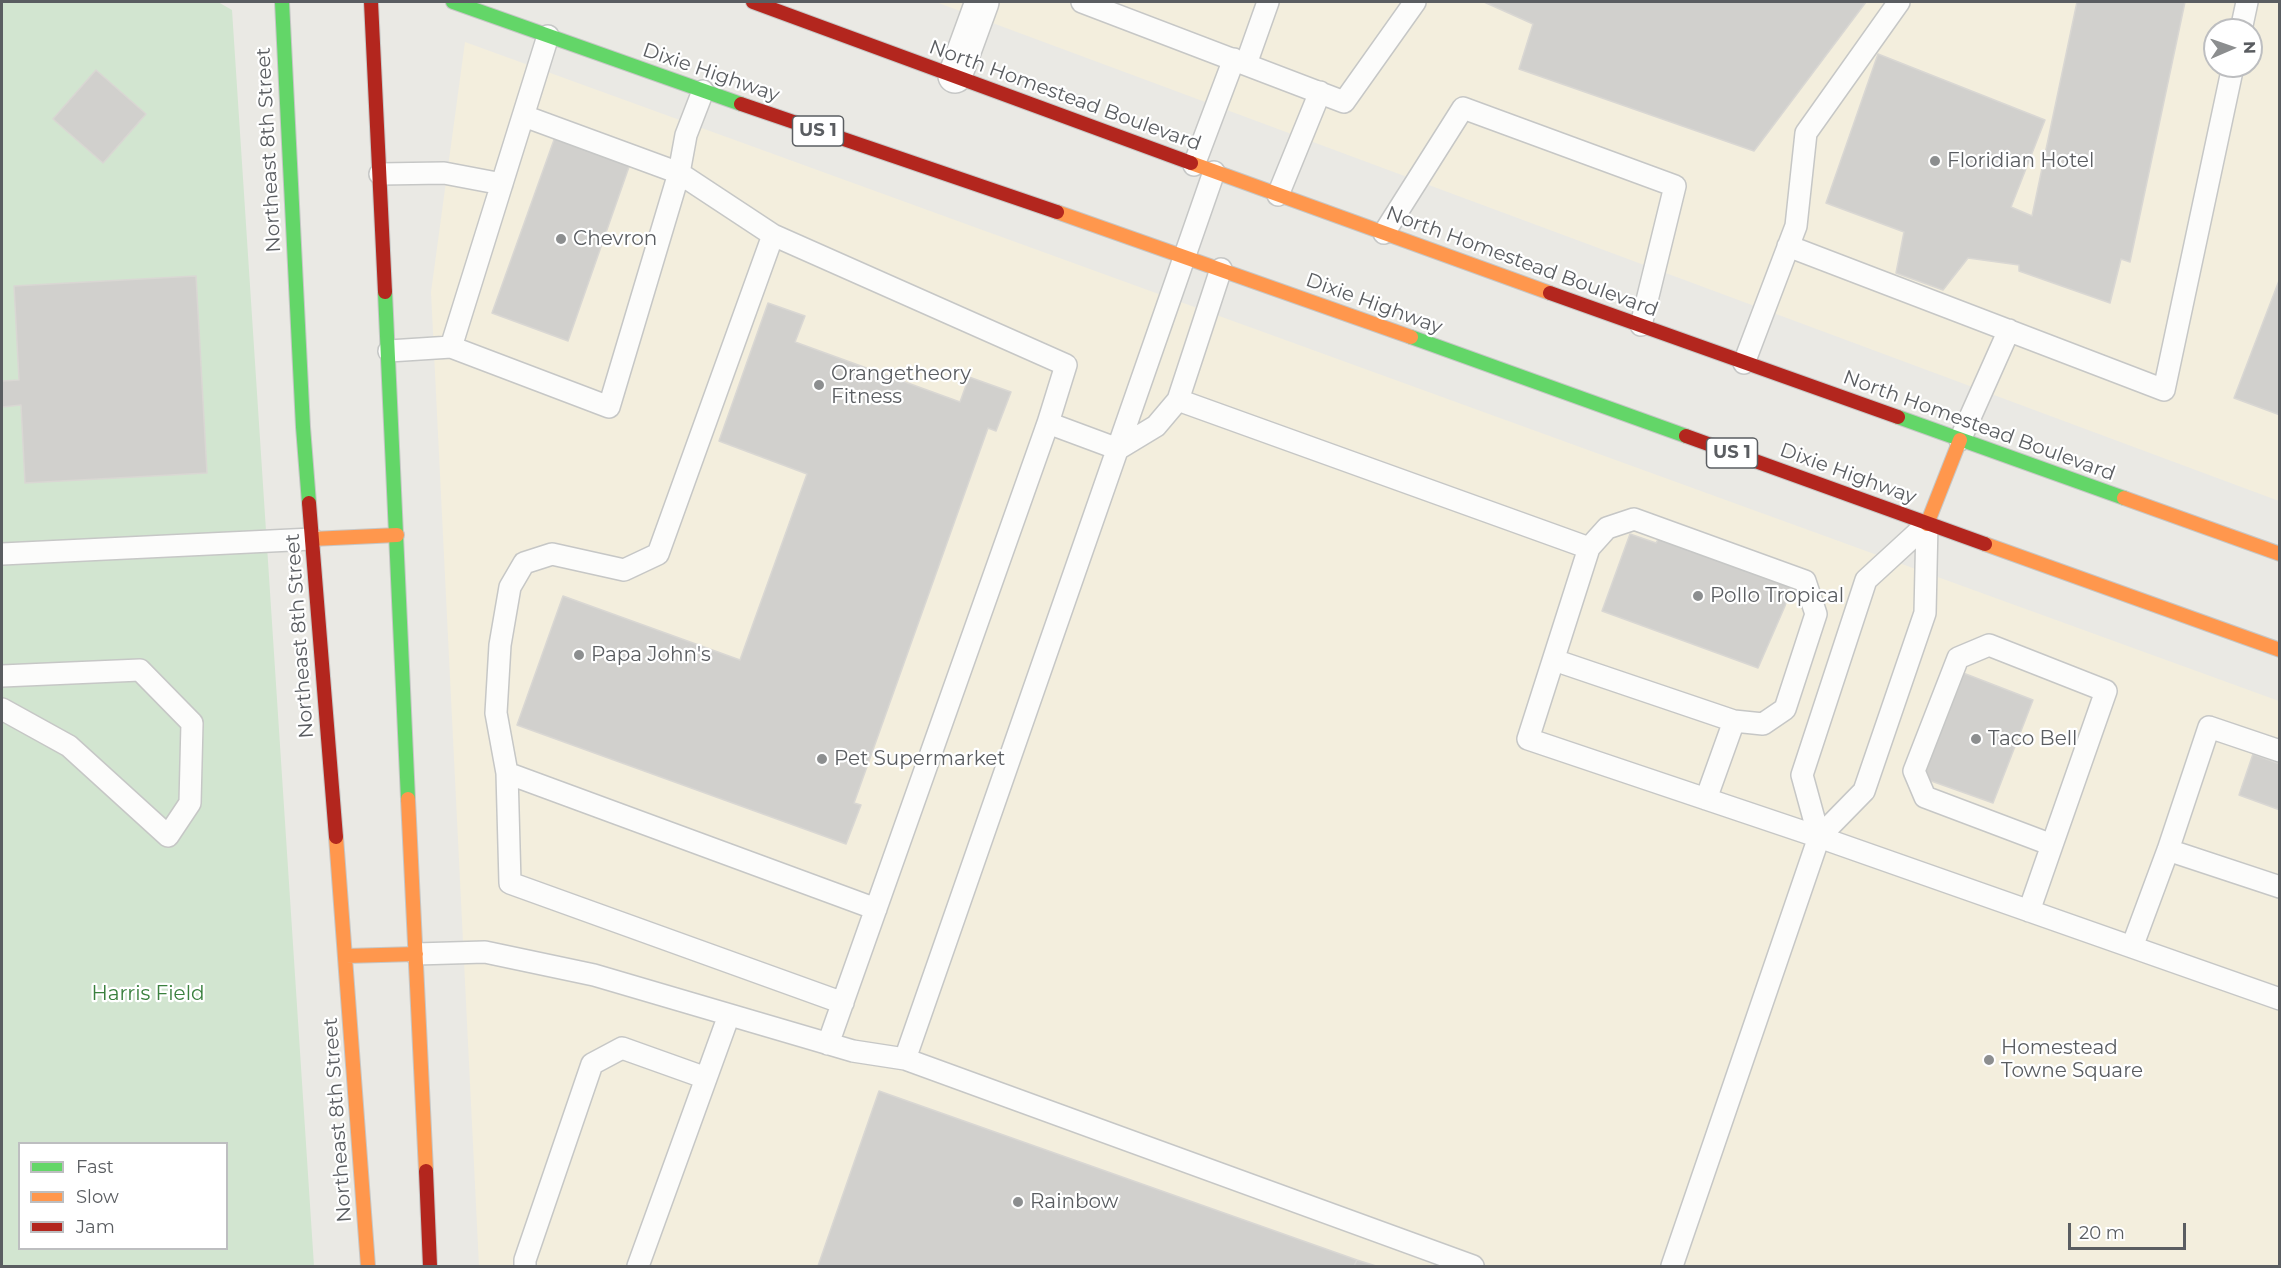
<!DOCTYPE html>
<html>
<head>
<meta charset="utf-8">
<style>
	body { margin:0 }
	#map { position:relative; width:2281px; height:1268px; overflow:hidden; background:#eae9e4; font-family:Montserrat,sans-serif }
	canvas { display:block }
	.frame { position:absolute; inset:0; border:3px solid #5a5d61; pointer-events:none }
	.legend { position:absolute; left:18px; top:1142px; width:210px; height:108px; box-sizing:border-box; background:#fff; border:2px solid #bdbec0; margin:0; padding:8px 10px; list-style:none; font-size:18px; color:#5a5d61 }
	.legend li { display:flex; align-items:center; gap:12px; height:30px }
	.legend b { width:30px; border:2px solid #bdbec0 }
	.north { position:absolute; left:2203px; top:18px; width:60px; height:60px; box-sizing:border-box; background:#fff; border:2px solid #bdbec0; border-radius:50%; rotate:88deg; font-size:16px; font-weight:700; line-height:24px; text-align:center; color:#5a5d61 }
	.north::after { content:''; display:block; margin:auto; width:21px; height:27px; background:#8c8e8f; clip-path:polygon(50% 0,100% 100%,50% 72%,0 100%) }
	.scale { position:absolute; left:2068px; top:1223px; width:118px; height:27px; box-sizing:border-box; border:3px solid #5a5d61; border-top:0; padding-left:8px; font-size:18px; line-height:21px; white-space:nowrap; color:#5a5d61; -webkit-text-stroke:4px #fff; paint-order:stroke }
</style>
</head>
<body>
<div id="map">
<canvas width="2281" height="1268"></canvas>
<div class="frame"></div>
<ul class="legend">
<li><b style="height:8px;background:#63d668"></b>Fast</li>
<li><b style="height:8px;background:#ff974d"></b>Slow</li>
<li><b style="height:8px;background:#b3261e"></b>Jam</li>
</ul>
<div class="north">N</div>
<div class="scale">20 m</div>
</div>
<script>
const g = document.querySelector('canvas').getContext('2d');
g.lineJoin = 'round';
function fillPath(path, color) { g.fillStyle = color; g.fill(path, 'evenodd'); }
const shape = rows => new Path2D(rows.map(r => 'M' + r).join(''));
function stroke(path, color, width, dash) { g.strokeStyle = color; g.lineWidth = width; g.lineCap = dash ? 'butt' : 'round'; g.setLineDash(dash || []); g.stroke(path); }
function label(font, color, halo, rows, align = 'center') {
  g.font = font + ' Montserrat,sans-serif'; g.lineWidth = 4.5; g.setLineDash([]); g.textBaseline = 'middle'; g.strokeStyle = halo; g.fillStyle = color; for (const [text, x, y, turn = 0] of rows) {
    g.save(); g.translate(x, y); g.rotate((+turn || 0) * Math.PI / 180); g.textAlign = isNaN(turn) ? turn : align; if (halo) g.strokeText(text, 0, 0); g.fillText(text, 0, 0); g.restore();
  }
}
const commercial = shape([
	[936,2,2279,2,2279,501,1838,337],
	[2215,30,2251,30,2251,66,2215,66],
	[465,42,2279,701,2279,1266,479,1266,431,292]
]);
const green = shape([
	[2,2,218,2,232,10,314,1266,2,1266],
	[20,1144,226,1144,226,1248,20,1248]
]);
const building = shape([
	[1484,2,1866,2,1754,151,1519,69,1533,24,1484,2],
	[2077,2,2185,2,2130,262,2121,259,2110,303,2019,271,2019,265,1968,258,1943,290,1896,273,1904,232,1826,203,1878,54,2045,120,2011,207,2032,216,2077,2],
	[96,70,146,114,103,163,53,119,96,70],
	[555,137,630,164,568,341,492,313,555,137],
	[196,276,207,473,25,483,21,405,2,407,2,381,19,380,14,286,196,276],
	[2280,278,2280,415,2234,398,2280,278],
	[768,303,805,316,795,342,960,402,969,377,1011,392,996,431,988,428,854,803,861,805,846,844,517,725,563,596,740,660,807,474,719,441,768,303],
	[1630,534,1656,543,1659,538,1791,586,1785,606,1758,668,1602,611,1630,534],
	[1958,671,2033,700,1993,803,1920,777,1958,671],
	[2253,754,2280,764,2280,810,2239,795,2253,754],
	[879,1091,1357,1260,1354,1266,818,1266,879,1091],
	[1357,1260,1376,1266,1354,1266,1357,1260]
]);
const lane = shape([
	[1082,2,1344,102,1415,2],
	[2241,30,2247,2],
	[1246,64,1268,2],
	[703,91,686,135,679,173,773,235,1066,365,1048,423],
	[1194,165,1234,59],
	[380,174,444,173,502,184],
	[1278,195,1320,92],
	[1384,233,1463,108,1675,186,1641,325],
	[773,235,658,554,624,570,552,554,524,563,510,587,500,645,496,713,507,773,510,883,843,1003],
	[1788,246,2164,390,2233,66],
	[451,347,548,36],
	[389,351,451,347,609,407,679,173,524,116],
	[1744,363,1796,226,1806,133,1899,2],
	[1178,400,1589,548],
	[1960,440,2009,330],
	[1118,449,1156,426,1178,400,1221,269],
	[2,554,312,539],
	[1554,660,1734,721,1706,799],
	[2,676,140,670,192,723,190,803,168,836,69,746,2,709],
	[1734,721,1763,724,1785,709,1816,614,1805,581,1634,519,1607,528,1589,548,1528,739,1819,837,2280,999],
	[507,773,876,909],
	[1819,837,1802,775,1866,580,1927,524],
	[2168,850,2280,887],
	[2029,911,2052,845,2106,691,1989,645,1958,658,1914,771,1925,797,2052,845],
	[2132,947,2168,850,2209,727,2280,751],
	[416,954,485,952,594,975,853,1051,905,1059,1473,1266],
	[828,1044,1048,423,1118,449],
	[905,1059,1214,172],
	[525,1266,525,1260,592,1064,622,1048,706,1078],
	[638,1266,729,1015],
	[1672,1266,1819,837,1864,791,1925,613,1927,524]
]);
const street = shape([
	[955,76,982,2]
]);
const fast = shape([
	[282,2,303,427,309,503],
	[453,2,741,104],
	[385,292,408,799],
	[1411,337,1686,436],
	[1898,417,2124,498]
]);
const slow = shape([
	[1191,163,1550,293],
	[1057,212,1411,337],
	[2124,498,2280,554],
	[1927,524,1960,440],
	[312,539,397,535],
	[1985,544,2280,650],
	[408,799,426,1171],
	[336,837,368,1266],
	[346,956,416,954]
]);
const jam = shape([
	[371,2,385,292],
	[753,2,1191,163],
	[741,104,1057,212],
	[1550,293,1898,417],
	[1686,436,1985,544],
	[309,503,336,837],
	[426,1171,430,1266]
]);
const markers = [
	[1935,161,6,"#8c8e8f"],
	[561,239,6,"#8c8e8f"],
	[819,385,6,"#8c8e8f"],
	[1698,596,6,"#8c8e8f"],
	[579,655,6,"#8c8e8f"],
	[1976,739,6,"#8c8e8f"],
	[822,759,6,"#8c8e8f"],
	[1989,1060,6,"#8c8e8f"],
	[1018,1202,6,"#8c8e8f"]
];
const shields = [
	[818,131,51],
	[1732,453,51]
];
const shieldNames = [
	["US 1",818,131],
	["US 1",1732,453]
];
const streetNames = [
	["Dixie Highway",711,73,19],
	["North Homestead Boulevard",1065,96,20],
	["Northeast 8th Street",269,150,-93],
	["North Homestead Boulevard",1522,262,20],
	["Dixie Highway",1374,304,20],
	["North Homestead Boulevard",1979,426,20],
	["Dixie Highway",1848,474,20],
	["Northeast 8th Street",300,636,-94],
	["Northeast 8th Street",338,1120,-94]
];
const poiNames = [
	["Floridian Hotel",1947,161],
	["Chevron",573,239],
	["Orangetheory",831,374],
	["Fitness",831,397],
	["Pollo Tropical",1710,596],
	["Papa John's",591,655],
	["Taco Bell",1988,739],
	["Pet Supermarket",834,759],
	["Homestead",2001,1048],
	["Towne Square",2001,1071],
	["Rainbow",1030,1202]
];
const parkNames = [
	["Harris Field",148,994]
];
fillPath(commercial, '#f3eedd');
fillPath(green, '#d2e5d0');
fillPath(building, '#d1d0cd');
stroke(building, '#d9d7d3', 1.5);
stroke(lane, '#c6c7c6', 24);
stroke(street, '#c6c7c6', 36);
stroke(fast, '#c6c7c6', 16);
stroke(slow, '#c6c7c6', 16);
stroke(jam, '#c6c7c6', 16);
stroke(lane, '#fcfcfb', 21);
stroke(street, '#fcfcfb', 33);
stroke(fast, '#63d668', 14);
stroke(slow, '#ff974d', 14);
stroke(jam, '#b3261e', 14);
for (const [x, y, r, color] of markers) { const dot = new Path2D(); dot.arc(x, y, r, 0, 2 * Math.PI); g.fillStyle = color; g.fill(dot); stroke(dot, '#fff', 2); }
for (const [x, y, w] of shields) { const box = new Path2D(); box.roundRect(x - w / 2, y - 15, w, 30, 4.5); g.fillStyle = '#fff'; g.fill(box); stroke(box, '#5a5d61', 1.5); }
label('bold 18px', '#5a5d61', null, shieldNames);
label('20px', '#5a5d61', '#fff', streetNames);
label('20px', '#5a5d61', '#fff', poiNames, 'left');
label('20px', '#3a803e', '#fff', parkNames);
</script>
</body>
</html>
